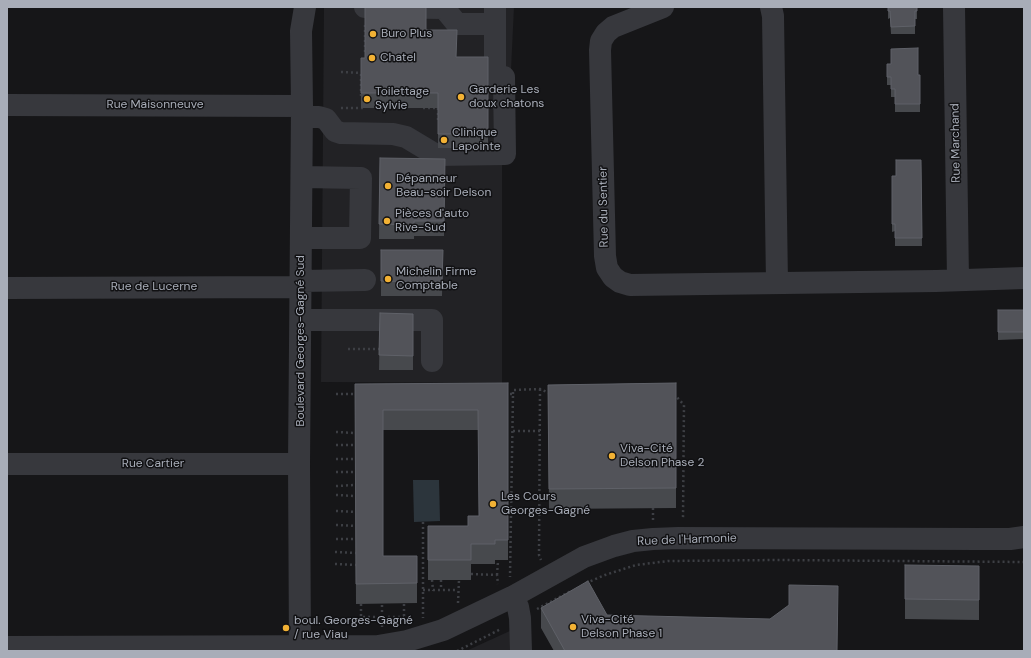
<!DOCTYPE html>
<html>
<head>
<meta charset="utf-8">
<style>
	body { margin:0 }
	#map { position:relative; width:1031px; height:658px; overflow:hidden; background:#161618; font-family:"DM Sans",sans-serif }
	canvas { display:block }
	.frame { position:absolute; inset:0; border:8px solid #a8adb8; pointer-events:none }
</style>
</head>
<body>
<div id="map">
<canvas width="1031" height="658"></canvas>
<div class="frame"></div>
</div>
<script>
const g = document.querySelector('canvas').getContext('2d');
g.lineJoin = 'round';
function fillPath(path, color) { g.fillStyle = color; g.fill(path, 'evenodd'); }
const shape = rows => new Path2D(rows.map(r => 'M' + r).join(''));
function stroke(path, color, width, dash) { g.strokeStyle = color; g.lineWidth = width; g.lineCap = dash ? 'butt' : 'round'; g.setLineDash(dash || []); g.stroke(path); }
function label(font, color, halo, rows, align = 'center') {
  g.font = font + ' "DM Sans",sans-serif'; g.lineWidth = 3; g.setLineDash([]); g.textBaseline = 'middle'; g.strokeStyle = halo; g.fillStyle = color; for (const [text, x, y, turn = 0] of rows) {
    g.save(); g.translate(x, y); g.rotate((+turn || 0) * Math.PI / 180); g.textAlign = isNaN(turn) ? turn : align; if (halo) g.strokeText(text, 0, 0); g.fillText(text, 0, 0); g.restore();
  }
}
const built = shape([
	[324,7,514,7,511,70,515,159,502,160,502,383,321,382],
	[512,630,512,651,466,651]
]);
const water = shape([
	[413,480,439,480,440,521,414,522]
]);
const path = shape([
	[365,25,365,54],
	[341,72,364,73],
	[361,96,361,73],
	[341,108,364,108],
	[377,108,400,108],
	[423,108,438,108,438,120],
	[348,349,380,349],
	[540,389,539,555,541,560],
	[336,394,358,394],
	[505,394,513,394,510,577],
	[513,394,513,390,540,389,549,393],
	[674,394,684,405,683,519],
	[513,431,540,431],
	[336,432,355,433],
	[336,445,355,445],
	[336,459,355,459],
	[336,472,355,472],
	[336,486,355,485],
	[336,495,355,496],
	[653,508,653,520],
	[336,511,356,512],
	[423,522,423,618],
	[336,525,356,526],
	[336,539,356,539],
	[335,552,356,553],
	[335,564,356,565],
	[471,574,497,575,498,584],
	[497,575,498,561],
	[432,580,433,590,458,590],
	[441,580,441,590],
	[586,583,605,575,636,565,668,561,777,560,1024,562],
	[423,590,433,590],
	[458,603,459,580],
	[361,604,361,617,404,617],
	[404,604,404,623],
	[537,609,571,591],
	[382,627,382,604],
	[457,651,501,629]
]);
const minor = shape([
	[365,7,444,8,457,24,495,24],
	[663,7,613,27,606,33,601,41,600,50,605,256,607,268,613,277,620,282,630,285,936,281,1024,278],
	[771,7,773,16,777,283],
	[954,7,958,280],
	[7,105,302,106],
	[302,117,319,117,326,119,335,131,341,133,393,134,406,137,436,155,505,154,504,77,495,77,495,7],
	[301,238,360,238,361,178,302,177],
	[301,281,365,280],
	[7,288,301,287],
	[301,320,432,320,432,361],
	[7,464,299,464],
	[512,597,518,607,520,618,521,651],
	[7,647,378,646,407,641,443,630,512,597,584,557,614,546,633,541,653,539,678,538,980,539,1010,539,1024,537],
	[300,651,299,464,302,106,301,31,305,7]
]);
const wall = shape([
	[888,7,917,7,917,19,915,19,915,34,891,34,890,18,888,19],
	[426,30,456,57,488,57,488,148,438,148,438,108,361,108,361,58,365,58],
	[887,64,891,64,918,75,920,75,920,112,895,112,895,97,891,97,891,85,887,85],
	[380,158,445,159,444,236,414,236,414,239,379,239],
	[921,160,922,246,895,246,895,231,892,232,892,176,896,176],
	[381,250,443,250,442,296,381,296],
	[998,310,1024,310,1024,339,998,340],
	[380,313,413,314,413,370,379,370],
	[508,383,508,560,495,560,495,564,471,564,471,580,428,580,428,526,468,526,479,516,478,430,383,430,383,556,417,556,417,603,356,604,355,384],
	[676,383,676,508,549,509,548,385],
	[905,565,979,586,979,620,905,619],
	[541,608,837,651,554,651,541,628]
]);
const building = shape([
	[365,7,426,7,426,30,457,30,456,57,488,57,488,134,438,134,438,93,361,93,361,58,365,58,365,7],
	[888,7,917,7,917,11,915,11,915,26,891,27,890,11,888,11,888,7],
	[918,48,918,75,920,75,920,104,895,104,895,89,891,89,891,77,887,77,887,64,891,64,891,49,918,48],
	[380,158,445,159,444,221,414,221,414,225,379,224,380,158],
	[896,160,921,160,922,238,895,238,895,224,892,224,892,176,896,176,896,160],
	[381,250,443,250,442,282,381,281,381,250],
	[998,310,1024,310,1024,332,998,332,998,310],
	[380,313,413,314,413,356,379,355,380,313],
	[508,383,508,540,495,540,495,544,471,544,471,560,428,560,428,526,468,526,468,516,479,516,478,410,383,410,383,556,417,556,417,583,356,584,355,384,508,383],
	[676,383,676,488,549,489,548,385,676,383],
	[905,565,979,566,979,600,905,599,905,565],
	[588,581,607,615,770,619,789,605,789,585,838,586,837,651,565,651,541,608,588,581]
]);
const markers = [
	[373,34,4,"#f2b134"],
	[372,58,4,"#f2b134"],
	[461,97,4,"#f2b134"],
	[367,99,4,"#f2b134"],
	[444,140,4,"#f2b134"],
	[388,186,4,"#f2b134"],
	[387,221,4,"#f2b134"],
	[388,279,4,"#f2b134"],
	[612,456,4,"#f2b134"],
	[493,504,4,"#f2b134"],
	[573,627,4,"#f2b134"],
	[286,628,4,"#f2b134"]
];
const poiNames = [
	["Buro Plus",381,34],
	["Chatel",380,58],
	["Garderie Les",469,90],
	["doux chatons",469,104],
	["Toilettage",375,92],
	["Sylvie",375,106],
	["Clinique",452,133],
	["Lapointe",452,147],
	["Dépanneur",396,179],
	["Beau-soir Delson",396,193],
	["Pièces d'auto",395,214],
	["Rive-Sud",395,228],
	["Michelin Firme",396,272],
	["Comptable",396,286],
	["Viva-Cité",620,449],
	["Delson Phase 2",620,463],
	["Les Cours",501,497],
	["Georges-Gagné",501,511],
	["Viva-Cité",581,620],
	["Delson Phase 1",581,634],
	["boul. Georges-Gagné",294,621],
	["/ rue Viau",294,635]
];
const streetNames = [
	["Rue Maisonneuve",155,105],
	["Rue Marchand",956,143,-91],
	["Rue du Sentier",604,207,-91],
	["Rue de Lucerne",154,287],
	["Boulevard Georges-Gagné Sud",301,341,-90],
	["Rue Cartier",153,464],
	["Rue de l'Harmonie",687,540,-2]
];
fillPath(built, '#222225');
fillPath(water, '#2c353c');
stroke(path, '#3d3f44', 2.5, [2, 3]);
stroke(minor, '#37383d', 22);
fillPath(wall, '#47494d');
fillPath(building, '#525359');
stroke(building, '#5f6168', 1);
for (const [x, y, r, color] of markers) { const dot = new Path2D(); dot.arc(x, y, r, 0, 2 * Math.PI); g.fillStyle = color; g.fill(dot); stroke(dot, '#111113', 1.5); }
label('12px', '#a8adb8', '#111113', poiNames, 'left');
label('12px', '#a8adb8', '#111113', streetNames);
</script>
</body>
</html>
